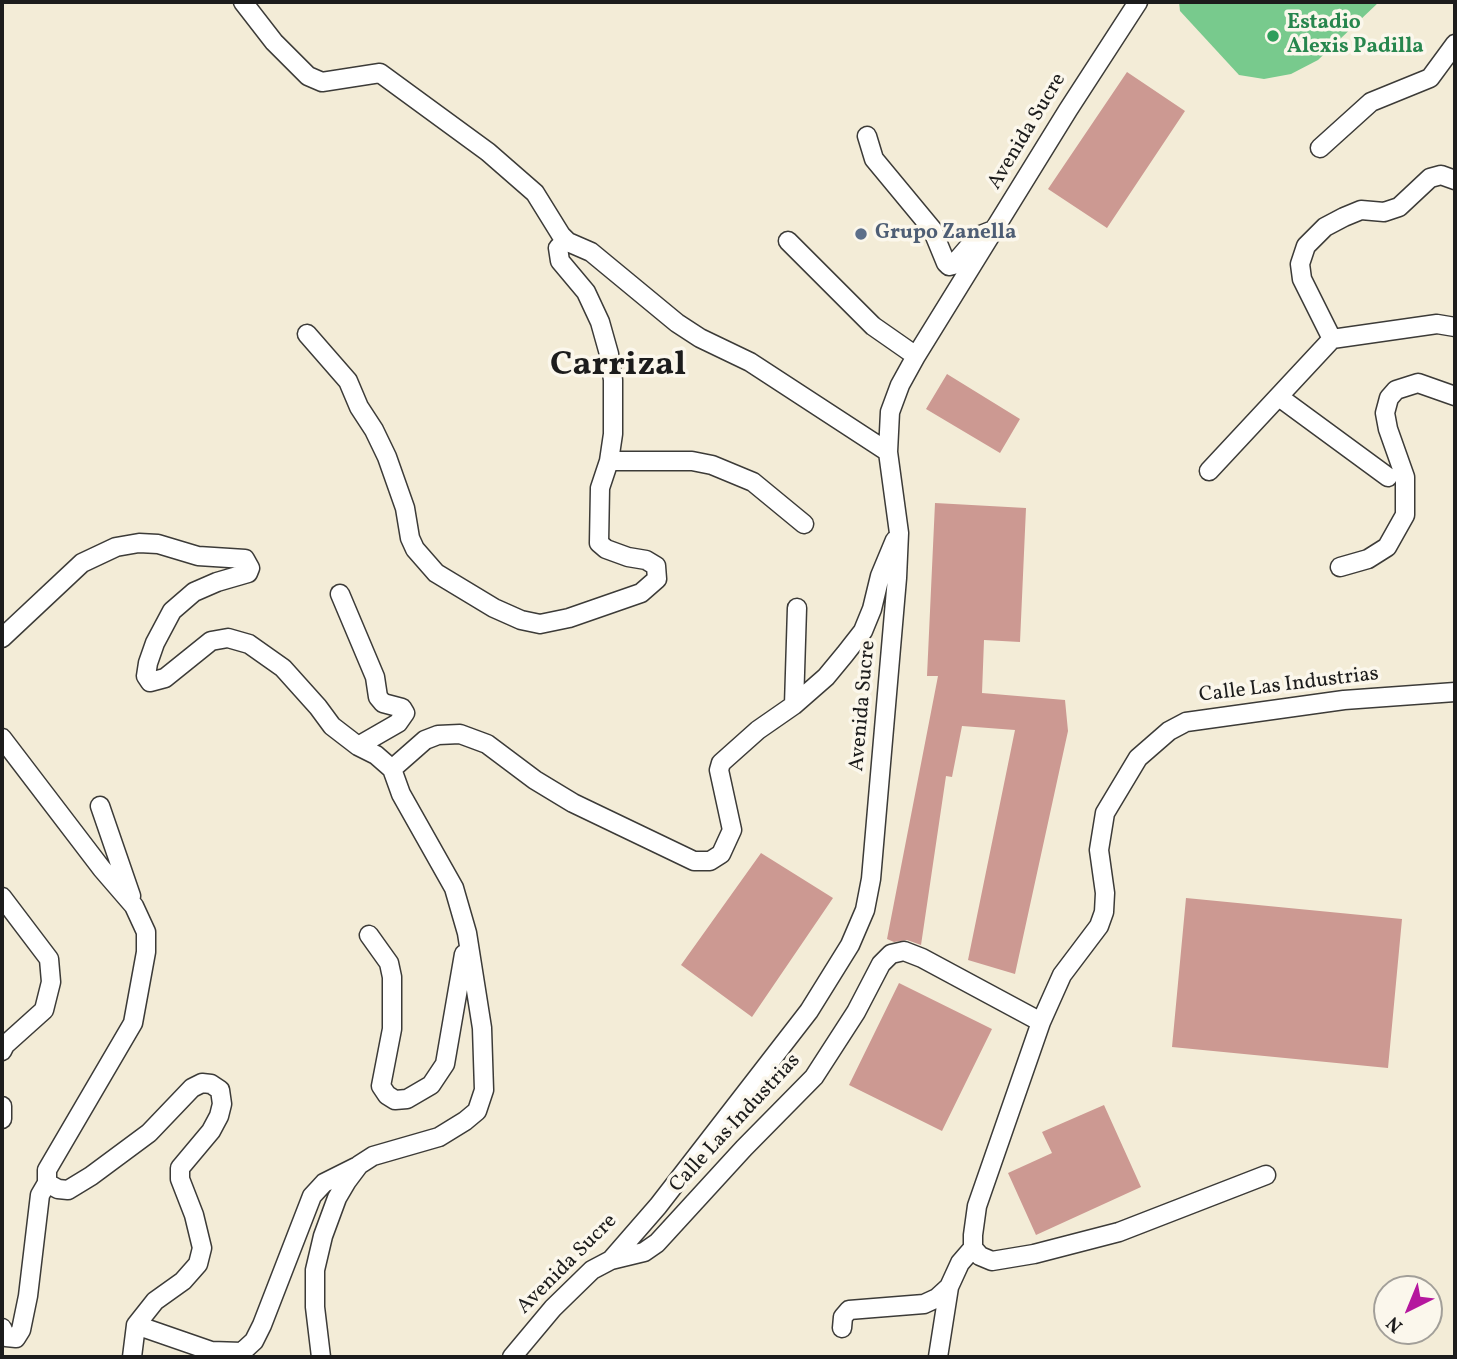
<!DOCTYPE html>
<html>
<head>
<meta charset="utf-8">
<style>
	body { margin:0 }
	#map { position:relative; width:1457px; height:1359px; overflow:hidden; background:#f3ecd7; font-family:Vollkorn,serif }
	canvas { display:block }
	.frame { position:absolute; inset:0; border:4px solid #1c1c1c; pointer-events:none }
	.north { position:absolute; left:1373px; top:1275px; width:70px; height:70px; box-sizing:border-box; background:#fbf7ec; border:2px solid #a29f99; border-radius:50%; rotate:223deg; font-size:19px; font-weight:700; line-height:28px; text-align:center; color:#1c1c1c }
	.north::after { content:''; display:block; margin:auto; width:24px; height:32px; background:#b5179e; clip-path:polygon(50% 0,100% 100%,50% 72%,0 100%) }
</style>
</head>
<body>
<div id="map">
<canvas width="1457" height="1359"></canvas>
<div class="frame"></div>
<div class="north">N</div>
</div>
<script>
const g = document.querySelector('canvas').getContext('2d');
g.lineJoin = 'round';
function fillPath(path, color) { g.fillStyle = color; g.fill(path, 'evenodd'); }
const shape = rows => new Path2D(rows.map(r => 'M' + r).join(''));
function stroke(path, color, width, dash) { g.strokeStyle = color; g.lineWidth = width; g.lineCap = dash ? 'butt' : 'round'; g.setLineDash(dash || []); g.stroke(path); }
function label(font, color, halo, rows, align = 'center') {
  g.font = font + ' Vollkorn,serif'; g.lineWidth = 7; g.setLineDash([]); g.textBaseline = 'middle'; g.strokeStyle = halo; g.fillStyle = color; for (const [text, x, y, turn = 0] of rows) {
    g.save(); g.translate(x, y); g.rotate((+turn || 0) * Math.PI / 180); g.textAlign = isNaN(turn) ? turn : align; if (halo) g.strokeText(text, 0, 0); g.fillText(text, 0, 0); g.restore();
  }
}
const green = shape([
	[1179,2,1379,2,1318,60,1291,74,1264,79,1239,75,1180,11]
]);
const building = shape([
	[1127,72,1185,111,1107,228,1048,189],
	[947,374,1020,419,1000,453,926,409],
	[935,503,1026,508,1020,642,984,640,982,693,1065,700,1068,731,1015,974,968,960,1015,730,962,726,952,777,946,776,921,945,907,940,894,942,887,939,938,676,927,676],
	[761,853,833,898,752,1017,681,965],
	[1186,898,1402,919,1388,1068,1172,1047],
	[899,983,992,1029,942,1131,849,1085],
	[1104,1105,1141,1187,1036,1235,1008,1173,1052,1153,1042,1132]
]);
const street = shape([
	[243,2,274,42,308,76,322,82,380,73,488,152,535,193,561,235,568,242],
	[867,136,874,159,932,229,946,263,949,266,953,265,978,236,996,229],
	[1320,148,1371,102,1430,78,1455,44],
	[788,241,873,326,916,356],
	[307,334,348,381,359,407,374,430,387,457,405,508,410,538,415,549,436,573,494,608,521,620,540,624,569,618,641,593,657,579,656,566,646,560,628,557,606,549,599,543,600,488,609,461,613,434,613,380,609,354,600,322,586,292,560,261,558,248,562,244,568,242,591,252,677,323,700,338,750,362,888,452],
	[1332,339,1437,324,1455,327],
	[1279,397,1388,477],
	[609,461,692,461,712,465,753,482,804,524],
	[1209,471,1332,339,1302,279,1300,264,1306,246,1325,227,1344,217,1361,210,1384,212,1399,207,1430,178,1441,175,1455,180],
	[1340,567,1368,559,1387,547,1405,515,1405,477,1388,429,1385,413,1389,398,1396,390,1418,383,1455,396],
	[340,594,375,677,378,697,383,703,402,708,405,713,398,723,358,746],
	[2,638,82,563,116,547,139,543,158,544,198,556,245,559,250,568,248,573,217,582,194,592,172,611,155,643,148,663,146,676,150,682,165,678,211,641,228,638,249,644,283,668,318,707,332,726,358,746,376,755,392,769],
	[794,705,797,608],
	[2,738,102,869,134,906,146,932,146,952,133,1023,47,1170,47,1183,58,1189,68,1190,91,1176,149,1133,192,1088,202,1083,211,1084,220,1090,222,1104,219,1116,211,1131,180,1168,180,1179,194,1215,202,1248,198,1264,183,1281,155,1301,136,1325,132,1357],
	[100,806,131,896],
	[2,897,49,959,51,982,44,1010,5,1045,2,1051],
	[369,935,389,963,392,977,392,1029,381,1086,387,1095,395,1100,407,1099,431,1085,445,1064,464,954],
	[1041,1022,977,1206,973,1235,973,1248,980,1256,992,1261,1034,1254,1119,1232,1266,1175],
	[2,1106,2,1119],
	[611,1260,644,1252,657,1243,744,1148,814,1077,856,1012,881,964,891,954,904,951,922,958,1041,1022,1062,975,1099,926,1104,912,1105,893,1099,850,1105,813,1138,758,1169,731,1186,722,1344,700,1455,692],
	[136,1325,211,1351,242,1352,254,1341,262,1325,312,1196,324,1183,356,1167],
	[2,1328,6,1337,16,1338,21,1330,28,1296,40,1195,47,1183],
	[842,1328,843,1317,849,1310,924,1304,937,1298,949,1287],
	[321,1357,315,1307,315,1270,323,1236,337,1198,347,1181,359,1165,373,1156,439,1137,465,1121,477,1111,484,1090,482,1028,467,933,454,888,401,794,392,769,425,740,438,735,460,734,487,744,535,780,573,803,694,861,710,861,721,854,732,830,719,770,721,763,758,730,794,705,826,677,845,654,863,631,872,609,880,576,895,540],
	[512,1357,553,1308,592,1270,611,1260,658,1206,809,1011,850,945,865,910,871,879,897,578,899,533,888,452,890,412,900,385,916,356,1068,110,1138,2],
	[938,1357,949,1287,960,1263,973,1248]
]);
const markers = [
	[1273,36,7,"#2e9e5b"],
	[861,234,7,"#5c6f8a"]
];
const leisureNames = [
	["Estadio",1287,24],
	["Alexis Padilla",1287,48]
];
const streetNames = [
	["Avenida Sucre",1028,132,-59],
	["Calle Las Industrias",1289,686,-7],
	["Avenida Sucre",864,706,-85],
	["Calle Las Industrias",736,1124,-47],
	["Avenida Sucre",568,1265,-45]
];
const serviceNames = [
	["Grupo Zanella",875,234]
];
const townNames = [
	["Carrizal",618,368]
];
fillPath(green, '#78ca8d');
fillPath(building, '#cc9992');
stroke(street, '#3c3b38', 21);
stroke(street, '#fff', 18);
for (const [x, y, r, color] of markers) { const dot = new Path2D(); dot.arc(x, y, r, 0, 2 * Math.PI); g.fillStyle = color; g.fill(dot); stroke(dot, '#fbf7ec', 2.5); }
label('bold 21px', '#27864d', '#fbf7ec', leisureNames, 'left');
label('21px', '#1c1c1c', '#fbf7ec', streetNames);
label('bold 21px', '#4e5e75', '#fbf7ec', serviceNames, 'left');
label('bold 35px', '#1c1c1c', '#fbf7ec', townNames);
</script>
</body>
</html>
